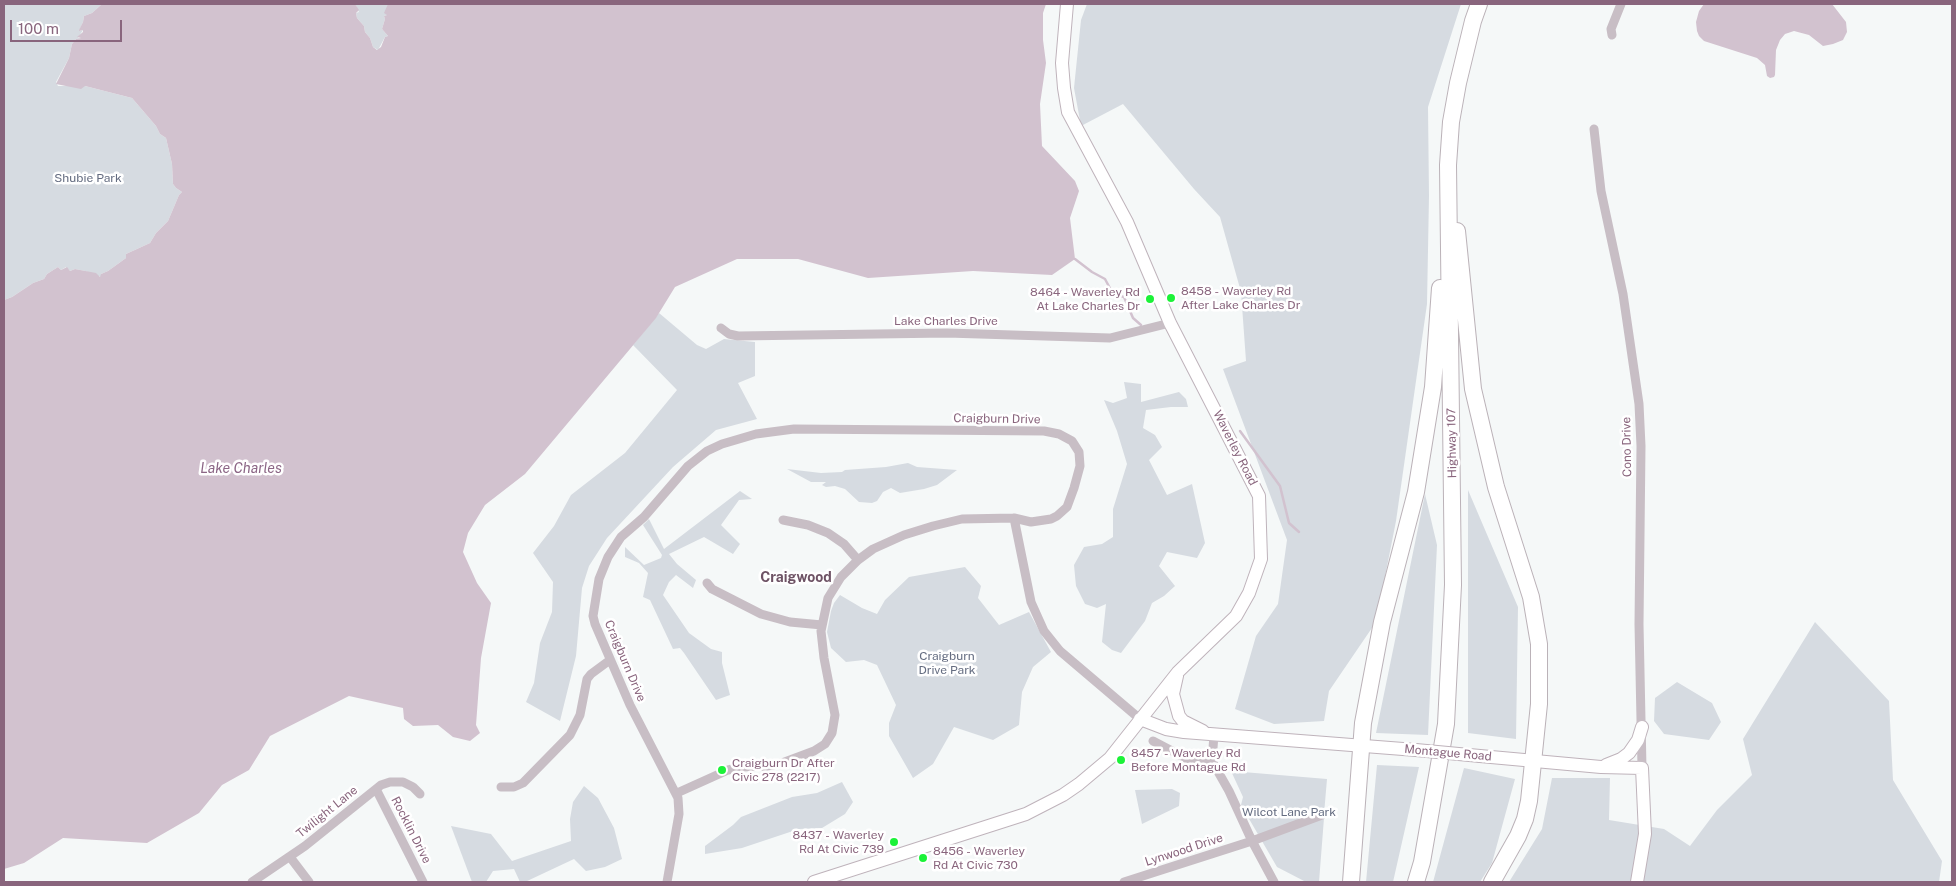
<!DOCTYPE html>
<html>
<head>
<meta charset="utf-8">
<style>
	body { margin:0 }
	#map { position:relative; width:1956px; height:886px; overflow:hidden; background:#f5f8f8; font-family:"Public Sans",sans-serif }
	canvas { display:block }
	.frame { position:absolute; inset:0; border:5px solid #89657d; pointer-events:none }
	.scale { position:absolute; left:10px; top:20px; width:112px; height:22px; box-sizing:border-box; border:2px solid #89657d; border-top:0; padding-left:6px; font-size:15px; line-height:18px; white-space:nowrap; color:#89657d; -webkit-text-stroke:4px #fff; paint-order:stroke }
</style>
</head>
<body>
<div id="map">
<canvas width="1956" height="886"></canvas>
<div class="frame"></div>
<div class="scale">100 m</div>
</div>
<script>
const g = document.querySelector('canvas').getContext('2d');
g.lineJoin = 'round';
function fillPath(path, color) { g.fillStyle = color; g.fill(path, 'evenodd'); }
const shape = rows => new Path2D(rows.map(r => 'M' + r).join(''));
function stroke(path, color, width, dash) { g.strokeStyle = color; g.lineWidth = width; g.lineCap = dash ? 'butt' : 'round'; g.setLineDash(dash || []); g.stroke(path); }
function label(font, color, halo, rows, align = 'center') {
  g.font = font + ' "Public Sans",sans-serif'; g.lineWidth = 5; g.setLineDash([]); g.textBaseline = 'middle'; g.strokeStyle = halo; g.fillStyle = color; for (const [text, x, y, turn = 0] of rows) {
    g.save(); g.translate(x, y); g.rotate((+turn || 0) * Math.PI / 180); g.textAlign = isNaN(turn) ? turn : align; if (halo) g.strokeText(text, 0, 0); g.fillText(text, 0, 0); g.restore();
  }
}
const green = shape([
	[4,4,102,4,92,13,84,16,83,22,79,31,83,30,78,38,81,38,76,39,72,44,69,58,56,82,58,86,85,86,132,98,156,126,160,134,166,138,172,164,173,184,176,188,182,192,179,195,168,221,156,233,150,243,126,254,126,258,108,271,101,274,101,277,85,271,75,269,70,271,66,267,61,270,58,267,47,274,44,279,33,283,12,297,4,300],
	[355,4,388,4,387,15,384,16,385,19,382,29,388,36,385,37,378,50,373,47,370,38,365,32,364,26,357,18,356,13,359,12],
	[1087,4,1461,4,1428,107,1429,196,1427,304,1396,521,1376,622,1329,691,1324,721,1274,724,1235,709,1256,636,1278,604,1287,540,1223,369,1246,361,1241,292,1220,217,1194,189,1123,104,1081,126,1074,88,1081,20],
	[659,313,697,345,706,349,724,339,755,342,755,376,738,383,757,419,716,430,673,467,607,538,589,566,582,588,576,656,560,721,526,702,534,683,540,643,552,612,553,582,533,553,554,526,571,495,625,453,677,390,633,345],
	[1124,382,1141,384,1141,402,1179,392,1186,399,1188,407,1171,407,1146,410,1143,428,1155,435,1162,447,1149,460,1167,495,1192,484,1205,543,1197,558,1167,552,1159,566,1175,586,1164,596,1152,603,1145,621,1121,653,1112,650,1102,642,1106,604,1097,608,1085,604,1076,586,1074,565,1084,547,1102,544,1113,537,1113,509,1127,464,1117,431,1104,400,1113,403,1127,398],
	[908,463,917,467,957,470,937,485,924,489,900,493,891,488,883,492,877,501,872,503,859,502,845,489,835,486,826,487,822,485,826,482,811,482,787,469,821,473,842,472,845,470,886,467],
	[1468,490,1518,607,1516,739,1468,733],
	[740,491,752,499,739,500,721,525,740,544,733,554,704,537,669,554,677,564,696,580,693,588,676,575,669,582,663,595,689,633,711,649,722,652,722,663,730,695,716,700,684,653,680,648,673,649,650,600,643,597,648,573,639,563,625,557,625,547,644,565,661,558,662,555,643,525,649,519,664,549],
	[1425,494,1437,545,1428,735,1376,733],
	[965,567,981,586,978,598,999,625,1029,612,1051,652,1033,667,1022,692,1019,725,993,740,954,727,933,764,913,778,889,736,889,723,896,705,877,665,864,660,846,662,831,648,827,632,831,611,834,603,840,595,862,608,877,614,885,600,909,577],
	[1815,622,1889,701,1893,780,1942,861,1939,882,1509,882,1542,829,1552,778,1610,778,1609,820,1664,829,1690,846,1717,810,1752,775,1743,739],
	[1677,682,1712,703,1721,722,1709,740,1664,734,1654,721,1655,698],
	[1377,765,1419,767,1393,882,1366,882],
	[1464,768,1515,779,1492,863,1480,882,1433,882],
	[1231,771,1327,779,1324,814,1326,817,1324,818,1319,882,1306,882,1277,867,1241,805,1243,797],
	[842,782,853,802,845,814,822,828,799,829,742,848,705,854,705,846,733,825,741,817,792,797,817,793],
	[584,786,598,798,614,828,622,859,605,867,586,871,574,859,525,882,520,882,514,869,493,871,486,882,472,882,451,826,491,834,512,861,571,841,570,819,573,802],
	[1172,789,1180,793,1179,806,1142,824,1135,790]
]);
const water = shape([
	[102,4,355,4,359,10,356,13,357,18,364,26,365,32,370,38,373,47,377,50,381,47,385,37,388,36,382,29,385,19,384,16,387,15,384,13,388,4,1046,4,1043,13,1043,40,1046,63,1040,104,1042,146,1075,181,1079,191,1070,218,1075,259,1052,275,973,271,868,278,798,259,737,259,675,287,656,318,525,474,485,505,468,533,463,552,477,583,491,603,481,658,476,725,480,733,470,741,453,737,438,725,413,726,404,719,403,708,349,696,270,736,249,770,222,785,199,813,147,843,63,838,24,863,4,869,4,300,12,297,33,283,44,279,47,274,58,267,61,270,67,267,70,271,75,269,96,273,100,277,101,274,108,271,126,258,126,254,150,243,156,233,168,221,179,195,182,192,176,188,173,184,172,164,166,138,160,134,156,126,132,98,85,86,81,89,56,84,69,58,72,44,76,39,81,38,77,37,83,32,83,30,79,31,79,30,83,22,84,16,92,13],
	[1704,4,1832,4,1846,22,1847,32,1843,40,1833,44,1823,46,1809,35,1794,31,1785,34,1780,40,1776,50,1775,75,1774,77,1770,78,1767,76,1765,65,1757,58,1704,41,1699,36,1697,31,1696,22,1699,11]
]);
const stream = shape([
	[1075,259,1092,272,1105,279,1113,294,1124,297,1133,318,1141,325],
	[1240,431,1280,486,1289,523,1299,532]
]);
const street = shape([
	[1612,35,1611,29,1621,4],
	[1594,129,1601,191,1623,294,1639,404,1641,446,1639,624,1642,768],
	[721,328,729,334,738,336,947,333,1110,338,1170,323],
	[1014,518,1031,602,1044,631,1060,651,1140,719],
	[783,520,808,525,828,533,844,544,858,560],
	[707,583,712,589,761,614,790,622,822,625],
	[1214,735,1212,761,1229,791,1252,841,1274,882],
	[1153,741,1191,761,1205,763,1212,761],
	[501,787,514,787,523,783,570,735,580,715,587,679,591,674,610,660],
	[376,789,423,882],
	[290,857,309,882],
	[252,882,305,846,381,785,390,782,403,782,413,787,420,794],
	[667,882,679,814,678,798,630,705,595,624,593,616,599,579,608,557,621,537,644,517,688,466,707,451,722,444,756,434,794,429,1044,431,1059,434,1072,441,1079,452,1080,466,1074,488,1067,507,1057,516,1051,519,1031,522,1014,518,962,519,933,526,904,535,873,549,858,560,841,577,828,598,821,631,824,658,835,715,832,733,825,744,814,751,782,763,768,766,741,767,728,770,677,793],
	[1124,882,1252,841,1322,815]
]);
const secondary = shape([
	[1177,676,1173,694,1179,716,1183,721,1203,731],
	[1140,719,1166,729,1184,732,1416,750],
	[1480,756,1601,767,1642,768,1645,834,1637,882],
	[1606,765,1621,759,1629,753,1638,740,1642,727],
	[814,882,1026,814,1063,795,1079,784,1110,758,1178,672,1236,616,1249,593,1261,559,1259,496,1170,323,1127,222,1068,112,1064,88,1062,63,1067,4]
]);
const highway = shape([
	[1457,231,1473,389,1496,487,1531,597,1539,644,1539,704,1529,801,1525,819,1518,836,1492,882],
	[1351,882,1363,723,1382,622,1416,492,1433,387,1440,288],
	[1416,882,1422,862,1446,724,1453,585,1448,165,1451,122,1458,83,1473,21,1479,4]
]);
const secondaryBridge = shape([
	[1416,750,1480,756]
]);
const markers = [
	[1171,298,5,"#1bf238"],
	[1150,299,5,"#1bf238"],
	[1121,760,5,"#1bf238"],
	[722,770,5,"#1bf238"],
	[894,842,5,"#1bf238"],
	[923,858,5,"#1bf238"]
];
const parkNames = [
	["Shubie Park",88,178],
	["Craigburn",947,656],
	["Drive Park",947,670],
	["Wilcot Lane Park",1289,812]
];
const poiNames = [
	["8458 - Waverley Rd",1181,291],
	["After Lake Charles Dr",1181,305],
	["8464 - Waverley Rd",1140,292,"right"],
	["At Lake Charles Dr",1140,306,"right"],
	["8457 - Waverley Rd",1131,753],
	["Before Montague Rd",1131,767],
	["Craigburn Dr After",732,763],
	["Civic 278 (2217)",732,777],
	["8437 - Waverley",884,835,"right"],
	["Rd At Civic 739",884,849,"right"],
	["8456 - Waverley",933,851],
	["Rd At Civic 730",933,865]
];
const streetNames = [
	["Lake Charles Drive",946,321],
	["Craigburn Drive",997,419,1],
	["Highway 107",1452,443,-91],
	["Cono Drive",1627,447,-91],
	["Waverley Road",1235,448,63],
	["Craigburn Drive",625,661,67],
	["Montague Road",1448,753,5],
	["Twilight Lane",327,812,-39],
	["Rocklin Drive",411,830,63],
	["Lynwood Drive",1184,850,-18]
];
const waterNames = [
	["Lake Charles",241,469]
];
const neighbourhoodNames = [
	["Craigwood",796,578]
];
fillPath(green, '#d6dbe1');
fillPath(water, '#d2c2cf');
stroke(stream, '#d2c2cf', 2.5);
stroke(secondary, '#bfb3bb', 14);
stroke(highway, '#bbb2b8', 18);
stroke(street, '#c8bec5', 9);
stroke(secondary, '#fff', 12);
stroke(highway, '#fff', 16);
stroke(secondaryBridge, '#bfb3bb', 14, []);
stroke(secondaryBridge, '#fff', 12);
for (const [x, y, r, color] of markers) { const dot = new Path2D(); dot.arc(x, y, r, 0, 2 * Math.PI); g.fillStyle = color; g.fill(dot); stroke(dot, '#fff', 2); }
label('12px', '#646c80', '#fff', parkNames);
label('12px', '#89657d', '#fff', poiNames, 'left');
label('12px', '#89657d', '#fff', streetNames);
label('italic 14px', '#8b6585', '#fff', waterNames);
label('bold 14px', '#6e5365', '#fff', neighbourhoodNames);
</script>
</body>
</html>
